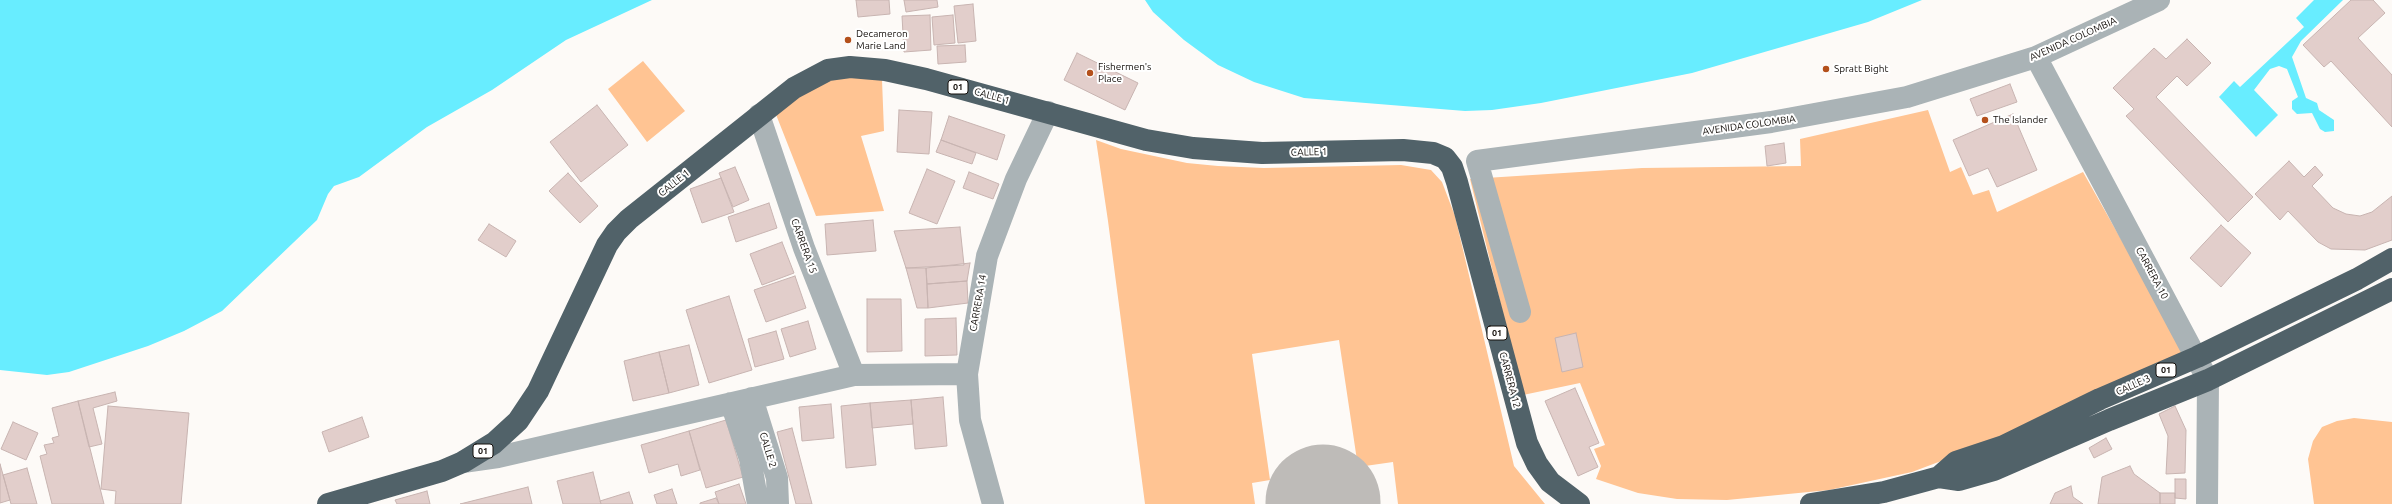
<!DOCTYPE html>
<html>
<head>
<meta charset="utf-8">
<style>
	body { margin:0 }
	canvas { display:block; background:#fdfaf7 }
</style>
</head>
<body>
<canvas width="2392" height="504"></canvas>
<script>
const g = document.querySelector('canvas').getContext('2d');
g.lineJoin = 'round';
function fillPath(path, color) { g.fillStyle = color; g.fill(path, 'evenodd'); }
const shape = rows => new Path2D(rows.map(r => 'M' + r).join(''));
function stroke(path, color, width, dash) { g.strokeStyle = color; g.lineWidth = width; g.lineCap = dash ? 'butt' : 'round'; g.setLineDash(dash || []); g.stroke(path); }
function label(font, color, halo, rows, align = 'center') {
  g.font = font + ' Ubuntu,sans-serif'; g.lineWidth = 4; g.setLineDash([]); g.textBaseline = 'middle'; g.strokeStyle = halo; g.fillStyle = color; for (const [text, x, y, turn = 0] of rows) {
    g.save(); g.translate(x, y); g.rotate((+turn || 0) * Math.PI / 180); g.textAlign = isNaN(turn) ? turn : align; if (halo) g.strokeText(text, 0, 0); g.fillText(text, 0, 0); g.restore();
  }
}
const green = shape([
	[643,61,685,111,647,142,608,89],
	[853,76,882,80,884,131,861,136,884,211,816,216,775,112,806,91,829,80],
	[1928,110,1950,172,1961,167,1973,195,1989,190,1997,212,2083,172,2186,354,1989,443,1912,472,1829,490,1727,500,1677,499,1638,493,1596,479,1601,466,1594,449,1605,445,1580,383,1523,395,1470,179,1642,168,1801,166,1800,139],
	[1096,140,1121,149,1187,163,1218,166,1264,168,1401,165,1431,170,1442,182,1455,216,1514,466,1545,504,1398,504,1393,462,1358,467,1339,340,1252,354,1270,480,1252,483,1255,504,1145,504,1108,221],
	[2354,418,2392,422,2392,504,2314,504,2308,459,2313,441,2322,427,2337,421]
]);
const water = shape([
	[0,0,652,0,566,40,492,90,427,127,359,177,334,186,328,194,317,220,222,311,184,331,148,346,69,372,47,375,0,370],
	[1145,0,1922,0,1868,22,1692,73,1541,103,1492,110,1465,111,1304,98,1254,82,1218,65,1184,40,1153,12],
	[2314,0,2343,0,2301,41,2292,57,2306,98,2317,103,2319,110,2334,120,2334,131,2325,132,2320,129,2312,113,2297,114,2292,109,2292,101,2298,97,2287,69,2279,66,2270,69,2254,90,2278,115,2256,137,2219,97,2234,81,2240,87,2304,27,2296,18]
]);
const runway = shape([
	[1323,502,1323,504]
]);
const building = shape([
	[856,0,889,0,890,14,858,17,856,0],
	[904,0,937,0,938,7,906,12,904,0],
	[2351,0,2373,0,2385,13,2358,38,2392,75,2392,127,2331,61,2324,67,2303,45,2351,0],
	[973,4,976,41,958,43,954,6,973,4],
	[930,15,931,50,904,52,902,16,930,15],
	[953,15,955,43,934,45,932,17,953,15],
	[2187,39,2211,63,2187,86,2177,76,2156,97,2253,197,2228,222,2126,116,2134,109,2113,88,2154,48,2166,59,2187,39],
	[965,45,966,62,938,64,937,46,965,45],
	[1077,53,1138,83,1125,110,1064,80,1077,53],
	[2010,84,2017,102,1977,116,1970,99,2010,84],
	[597,105,628,145,581,182,550,142,597,105],
	[899,110,932,112,929,154,897,152,899,110],
	[2013,114,2037,170,1997,187,1988,168,1969,176,1953,140,2013,114],
	[949,116,1005,135,997,160,941,140,949,116],
	[941,140,976,153,972,164,936,152,941,140],
	[1784,143,1786,163,1767,166,1765,146,1784,143],
	[2289,161,2304,177,2315,166,2323,175,2312,186,2333,208,2346,214,2360,216,2372,212,2392,196,2392,240,2365,250,2331,249,2318,242,2288,211,2280,220,2255,194,2289,161],
	[735,167,749,200,733,207,719,173,735,167],
	[927,169,955,181,937,224,909,213,927,169],
	[969,172,999,184,993,199,963,188,969,172],
	[568,173,598,206,580,223,549,191,568,173],
	[721,178,734,212,702,223,690,189,721,178],
	[769,203,777,228,736,242,728,217,769,203],
	[873,220,876,251,827,255,825,224,873,220],
	[489,224,516,241,506,257,478,240,489,224],
	[2221,225,2251,253,2221,287,2190,258,2221,225],
	[960,227,964,265,906,268,894,231,960,227],
	[782,242,794,273,762,285,750,254,782,242],
	[970,263,967,281,927,284,926,268,970,263],
	[906,268,926,268,928,308,917,308,906,268],
	[795,276,806,308,766,322,754,290,795,276],
	[967,281,968,303,928,308,927,284,967,281],
	[729,296,752,370,709,383,686,310,729,296],
	[867,299,901,299,902,351,867,352,867,299],
	[956,318,957,355,925,356,925,319,956,318],
	[808,321,816,349,790,357,781,329,808,321],
	[776,331,784,359,755,367,748,339,776,331],
	[1576,333,1583,367,1562,372,1555,338,1576,333],
	[689,345,699,385,669,393,659,352,689,345],
	[659,352,669,393,633,401,624,361,659,352],
	[1575,388,1599,443,1589,447,1598,467,1578,476,1545,401,1575,388],
	[115,392,117,401,93,408,102,444,89,447,78,401,115,392],
	[943,397,947,446,915,449,911,400,943,397],
	[911,400,913,424,872,428,870,403,911,400],
	[78,401,104,504,52,504,40,456,47,454,44,445,54,443,52,438,59,436,52,408,78,401],
	[870,403,876,465,846,468,841,406,870,403],
	[831,404,834,438,802,441,799,407,831,404],
	[108,406,189,413,181,504,115,504,116,491,101,489,108,406],
	[2175,406,2186,430,2185,473,2166,474,2168,436,2159,414,2175,406],
	[362,417,369,437,329,452,322,432,362,417],
	[726,420,743,477,706,488,689,431,726,420],
	[13,422,38,433,26,460,1,449,13,422],
	[792,428,812,504,796,504,777,432,792,428],
	[689,431,700,470,681,476,678,464,649,473,641,445,689,431],
	[2106,438,2112,449,2094,458,2089,448,2106,438],
	[0,464,10,500,0,503,0,464],
	[2130,466,2134,474,2160,493,2160,504,2098,504,2102,477,2130,466],
	[27,468,37,504,11,504,3,475,27,468],
	[593,472,601,504,563,504,557,481,593,472],
	[2175,479,2186,479,2186,499,2175,498,2175,479],
	[739,484,746,504,719,504,715,492,739,484],
	[2071,486,2073,497,2083,504,2050,504,2055,493,2071,486],
	[528,487,532,504,460,504,528,487],
	[672,489,677,504,657,504,654,495,672,489],
	[427,491,430,504,397,504,395,500,427,491],
	[629,492,633,504,601,504,600,501,629,492],
	[2160,493,2175,493,2175,504,2160,504,2160,493],
	[716,498,719,504,700,504,700,503,716,498]
]);
const minor = shape([
	[2036,57,2208,380,2207,504],
	[759,115,804,248,854,375],
	[1520,312,1477,161,1771,122,1907,97,2036,57,2159,0],
	[752,398,777,478,778,504],
	[731,403,750,459,758,504],
	[463,462,498,457,854,375,967,374],
	[993,504,970,420,967,374,987,256,1016,179,1048,112]
]);
const highway = shape([
	[1939,477,1956,462,2004,446,2100,399,2197,357,2357,279,2392,259],
	[328,504,442,471,463,462,494,443,518,421,538,391,607,245,616,232,629,219,794,88,828,70,850,67,885,70,926,79,1146,140,1193,148,1262,153,1403,150,1433,153,1445,158,1452,167,1457,182,1527,443,1537,464,1550,482,1579,504],
	[1811,504,1884,492,1939,477,1959,480,1994,470,2109,420,2208,380,2392,289]
]);
const markers = [
	[848,40,4,"#b4501b"],
	[1826,69,4,"#b4501b"],
	[1090,73,4,"#b4501b"],
	[1985,120,4,"#b4501b"]
];
const shields = [
	[958,87,20],
	[1497,333,20],
	[2166,370,20],
	[483,451,20]
];
const shieldNames = [
	["01",958,87],
	["01",1497,333],
	["01",2166,370],
	["01",483,451]
];
const poiNames = [
	["Decameron",856,34],
	["Marie Land",856,46],
	["Fishermen's",1098,67],
	["Place",1098,79],
	["Spratt Bight",1834,69],
	["The Islander",1993,120]
];
const streetNames = [
	["AVENIDA COLOMBIA",2073,39,-24],
	["CALLE 1",992,96,16],
	["AVENIDA COLOMBIA",1749,125,-8],
	["CALLE 1",1309,152,-1],
	["CALLE 1",674,183,-39],
	["CARRERA 15",804,246,70],
	["CARRERA 10",2152,273,62],
	["CARRERA 14",978,303,-80],
	["CARRERA 12",1510,380,75],
	["CALLE 3",2133,385,-24],
	["CALLE 2",768,450,73]
];
fillPath(green, '#ffc493');
fillPath(water, '#68edff');
stroke(runway, '#bebbb8', 115);
fillPath(building, '#e2cecb');
stroke(building, '#c8b4b1', 1);
stroke(minor, '#aab3b6', 22);
stroke(highway, '#516269', 22);
for (const [x, y, r, color] of markers) { const dot = new Path2D(); dot.arc(x, y, r, 0, 2 * Math.PI); g.fillStyle = color; g.fill(dot); stroke(dot, '#fff', 1.5); }
for (const [x, y, w] of shields) { const box = new Path2D(); box.roundRect(x - w / 2, y - 7, w, 14, 3); g.fillStyle = '#fff'; g.fill(box); stroke(box, '#15100c', 1); }
label('bold 9px', '#15100c', null, shieldNames);
label('10px', '#15100c', '#fff', poiNames, 'left');
label('10px', '#15100c', '#fff', streetNames);
</script>
</body>
</html>
